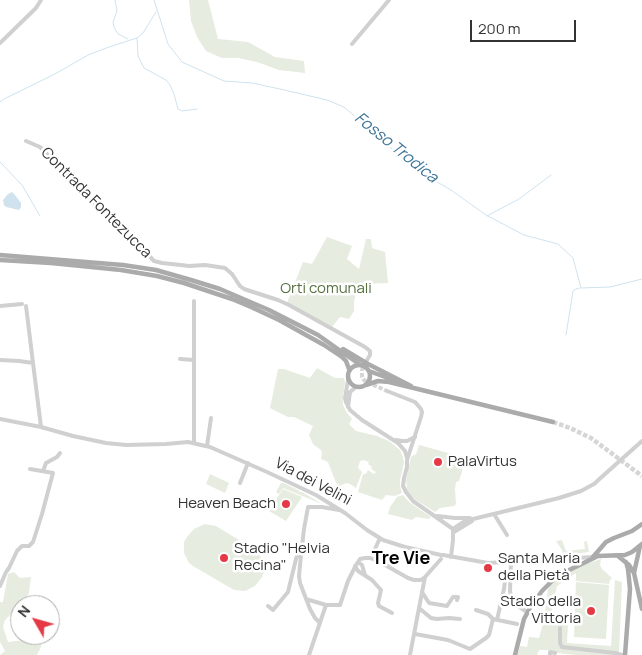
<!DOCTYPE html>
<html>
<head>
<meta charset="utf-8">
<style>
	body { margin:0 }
	#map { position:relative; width:642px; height:655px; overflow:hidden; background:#fff; font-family:Manrope,sans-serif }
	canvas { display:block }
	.north { position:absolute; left:10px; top:595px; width:50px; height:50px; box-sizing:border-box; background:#fff; border:1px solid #adadad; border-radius:50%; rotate:308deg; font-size:14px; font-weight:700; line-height:20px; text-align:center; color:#333 }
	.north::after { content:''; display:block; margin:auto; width:18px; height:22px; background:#e63946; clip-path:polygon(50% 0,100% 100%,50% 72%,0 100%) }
	.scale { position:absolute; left:470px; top:20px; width:106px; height:22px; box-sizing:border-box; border:2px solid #333; border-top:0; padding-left:6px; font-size:15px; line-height:18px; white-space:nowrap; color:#333; -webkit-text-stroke:4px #fff; paint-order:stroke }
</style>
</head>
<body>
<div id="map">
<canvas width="642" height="655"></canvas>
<div class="north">N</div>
<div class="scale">200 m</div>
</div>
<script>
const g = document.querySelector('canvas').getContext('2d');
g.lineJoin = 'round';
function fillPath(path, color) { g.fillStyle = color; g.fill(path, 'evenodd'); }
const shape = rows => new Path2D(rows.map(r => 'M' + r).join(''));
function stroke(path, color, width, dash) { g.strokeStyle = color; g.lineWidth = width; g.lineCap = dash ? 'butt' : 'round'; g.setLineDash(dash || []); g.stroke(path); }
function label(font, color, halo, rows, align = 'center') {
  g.font = font + ' Manrope,sans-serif'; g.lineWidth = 5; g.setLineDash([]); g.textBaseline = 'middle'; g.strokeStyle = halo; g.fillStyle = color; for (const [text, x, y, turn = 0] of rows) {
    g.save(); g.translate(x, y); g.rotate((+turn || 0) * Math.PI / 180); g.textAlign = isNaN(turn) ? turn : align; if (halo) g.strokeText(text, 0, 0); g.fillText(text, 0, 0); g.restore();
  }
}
const green = shape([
	[189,0,208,0,218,39,248,42,275,57,304,61,305,73,279,70,257,62,238,58,222,58,206,51,197,37,191,21],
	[327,237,352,246,347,259,359,269,366,239,371,239,372,248,385,252,388,283,359,284,354,301,354,311,349,319,340,317,332,327,287,303,303,262,312,264],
	[317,368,335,378,344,378,345,383,343,396,343,405,347,413,352,419,349,424,356,431,377,436,389,441,400,450,403,457,404,463,400,480,400,486,402,493,395,496,386,495,382,500,358,492,363,474,366,474,368,470,374,474,376,472,371,469,372,467,368,464,369,462,364,460,360,461,358,468,362,472,356,488,350,484,346,483,340,486,336,483,328,462,321,459,322,453,321,450,313,444,309,435,313,426,294,417,288,417,270,408,278,369,284,369,310,378],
	[419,445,463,457,462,472,459,481,456,482,455,489,456,504,454,506,440,508,435,512,416,500,410,495,407,490,406,480,411,457,416,454],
	[210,474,229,483,225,493,206,484],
	[281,483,283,483,300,491,299,492,302,492,322,504,283,488,279,494,277,493,276,492],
	[283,489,302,497,286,521,269,511],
	[403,495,409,502,431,517,429,519,416,517,412,520,388,514,390,507,397,497],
	[205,524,216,526,257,551,262,559,264,565,264,572,262,577,255,586,245,591,234,590,193,566,189,563,184,553,184,542,187,537,194,529],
	[562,540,566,551,585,549,584,542,587,541,589,552,563,555,562,550,556,541],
	[601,559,600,565,602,569,612,578,610,580,609,584,576,581,576,573,557,586,552,608,553,620,568,623,567,643,611,646,615,580,622,582,619,655,577,655,557,653,557,652,549,650,539,650,537,655,517,655,520,646,527,647,529,637,539,638,544,620,548,588,555,581,564,574,586,564],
	[14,572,20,578,31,577,29,593,22,605,20,605,20,608,17,612,10,615,5,620,3,627,8,642,41,638,41,647,37,655,0,655,5,651,0,642,0,602,3,602,8,574],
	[576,582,609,585,606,639,574,637]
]);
const water = shape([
	[12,192,15,195,21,203,21,207,19,210,6,207,4,205,3,200,8,194]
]);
const stream = shape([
	[115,0,116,5,117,11,113,22,114,27,118,34,128,39],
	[154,0,168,44,182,62,224,81,252,83,280,89,327,100,344,107,406,161,432,179,451,190,486,215,524,235,558,244,573,258,581,288,610,287,642,279],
	[137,38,138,56,144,68,166,80,170,85,174,94,178,109,182,111,197,109],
	[0,102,4,99,55,74,88,55,109,47,137,38,143,33,156,12],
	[0,162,22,185,40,216],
	[487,216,519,199,551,175],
	[566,335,573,291,576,289,580,288]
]);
const minorTunnel = shape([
	[366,362,362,370,362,377,364,380,367,382,387,391]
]);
const majorTunnel = shape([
	[553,422,570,428,591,438,642,476]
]);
const minor = shape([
	[0,43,36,8,41,0],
	[352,44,389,0],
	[26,141,40,147,105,214,135,241,154,261,162,263,181,265,189,266,205,265,225,268,232,274,240,286,244,289,278,300,289,305,365,347,370,351,370,355,367,360],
	[194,301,194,443],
	[0,306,22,304],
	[26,306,33,363],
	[180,359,194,360],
	[0,360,19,361,33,363,41,427],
	[348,380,345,398,346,402,350,410,362,420,398,443,405,451,407,458],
	[387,391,415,402,421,409,422,412,421,417,407,460,407,467,404,478,403,486,406,492,413,501,453,529,453,540,451,557],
	[348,407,350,392,356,387],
	[0,419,41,427,73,436,106,443,126,445,166,444,188,442,210,447,267,472,316,495,345,513,367,530,383,540,405,547,441,555],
	[396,440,402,441,407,441,415,437],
	[207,446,211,418],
	[43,471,46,463,57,457,60,453],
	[240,483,248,463],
	[494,514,507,535],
	[437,516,455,518,470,518],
	[453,529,465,521,559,498,581,491,594,484,605,474,642,441],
	[454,532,472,521],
	[380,538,375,549,377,553,389,566],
	[443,555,488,563,594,557],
	[511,561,510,591,512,600,515,604,527,612],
	[358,562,362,565,365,575],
	[355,566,358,571,372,580,381,590,378,603,379,606,392,613],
	[0,586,6,572,9,568,17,551,22,546,29,546,33,542,42,514,53,473,30,469],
	[422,592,429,603,447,606,453,597,458,597,457,600],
	[306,599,326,605,340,605,348,581,356,565,360,559,365,558,370,558,378,561,408,578,414,580,421,580,425,577],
	[268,606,273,610,288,592,296,559,297,556,301,555],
	[419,608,431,618,437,619,449,618,460,619],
	[476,610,488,614,493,619,517,624],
	[497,620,504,589,505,581,507,578,511,579],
	[320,623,315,618,310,609,300,583,299,576,301,555,304,529,308,507,322,507,339,510],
	[560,628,560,643,562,647,615,653,622,655],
	[415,634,448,640,470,649,486,638,489,635,493,619],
	[309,655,326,605],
	[410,655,425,577,441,559],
	[550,655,550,652,555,653]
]);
const major = shape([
	[0,255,123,265,156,270,191,280,220,289,269,310,318,335,359,364],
	[0,260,51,263,121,270,157,276,184,283,232,299,251,307,279,320,324,345,342,357,346,361,349,369],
	[343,349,368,364,411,386],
	'348 376a11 11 0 1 1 22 0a11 11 0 1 1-22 0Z',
	[369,371,396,381],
	[366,385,378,381,389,382,553,422],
	[618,556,629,565,634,573,642,609],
	[593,557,606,542,614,538,632,531,642,524],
	[634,573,640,546],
	[515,655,524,619,531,606,542,591,553,580,563,573,598,556,625,555,632,552,642,544],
	[625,655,630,589,628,569,626,562]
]);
const markers = [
	[438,462,5,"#e63946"],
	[286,504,5,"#e63946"],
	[224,558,5,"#e63946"],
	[488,568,5,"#e63946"],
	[591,611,5,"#e63946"]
];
const streetNames = [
	["Contrada Fontezucca",96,203,45],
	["Via dei Velini",313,482,28]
];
const parkNames = [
	["Orti comunali",326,289]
];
const poiNames = [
	["PalaVirtus",448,462],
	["Heaven Beach",276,504,"right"],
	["Stadio \"Helvia",234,549],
	["Recina\"",234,566],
	["Santa Maria",498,559],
	["della Pietà",498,576],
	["Stadio della",581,602,"right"],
	["Vittoria",581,619,"right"]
];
const waterNames = [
	["Fosso Trodica",396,148,39]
];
const quarterNames = [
	["Tre Vie",401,559]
];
fillPath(green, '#e6ecdf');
fillPath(water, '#cfe2ee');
stroke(stream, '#cfe2ee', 1);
stroke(minorTunnel, '#d6d6d6', 4, [4, 2]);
stroke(majorTunnel, '#d6d6d6', 4.5, [4.5, 2]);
stroke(minor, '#d0d0d0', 4);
stroke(major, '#ababab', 4.5);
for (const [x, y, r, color] of markers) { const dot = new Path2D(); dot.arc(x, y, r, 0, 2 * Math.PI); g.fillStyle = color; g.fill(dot); stroke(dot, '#fff', 2); }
label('15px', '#333', '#fff', streetNames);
label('15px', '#56703f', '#fff', parkNames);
label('15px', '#333', '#fff', poiNames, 'left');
label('italic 16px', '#3f7597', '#fff', waterNames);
label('bold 18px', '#000', '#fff', quarterNames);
</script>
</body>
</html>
